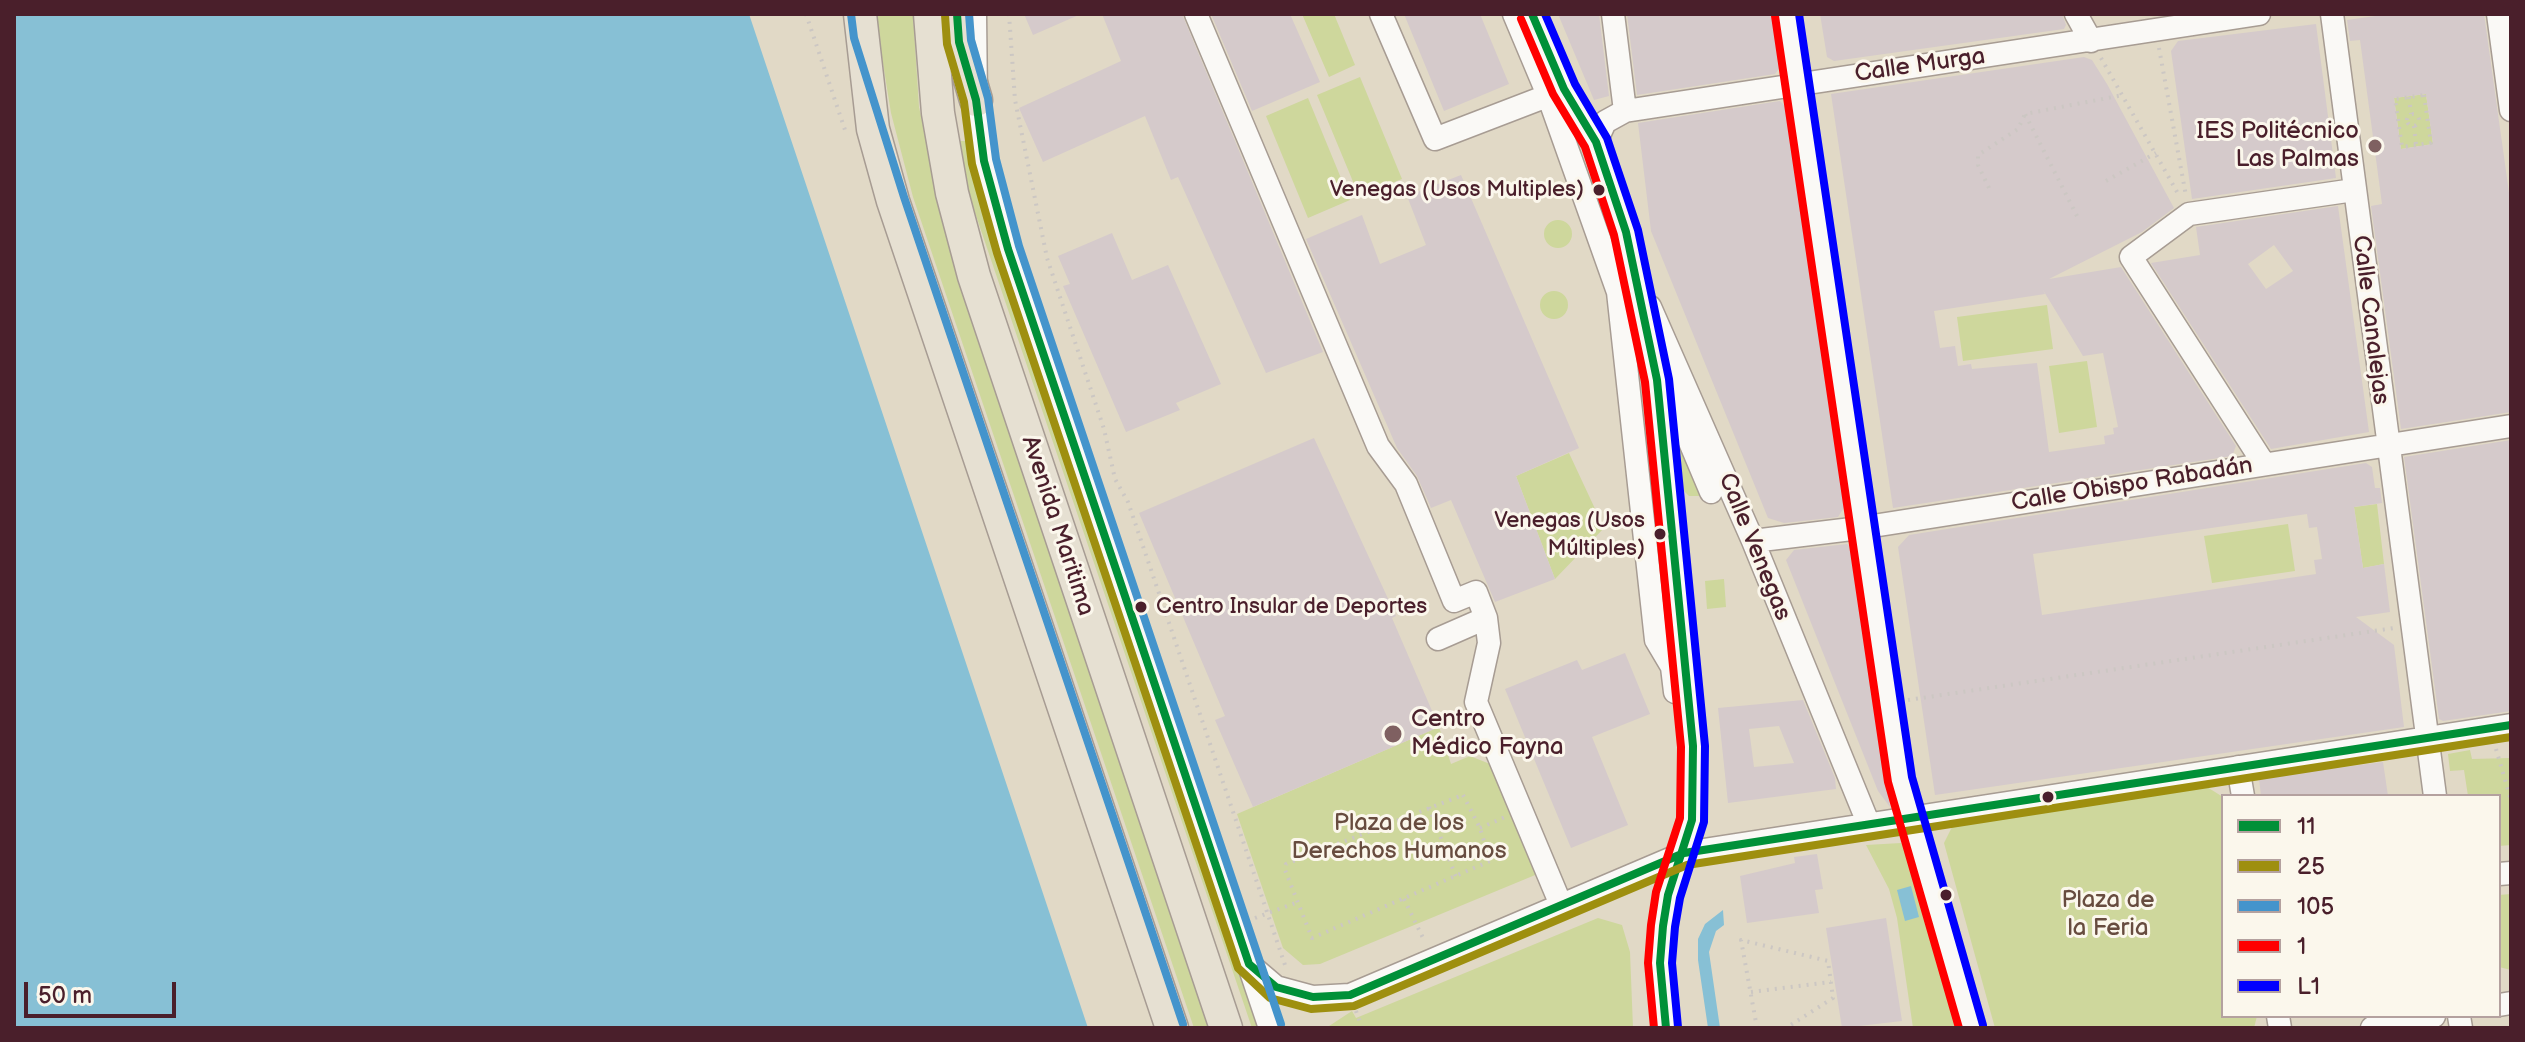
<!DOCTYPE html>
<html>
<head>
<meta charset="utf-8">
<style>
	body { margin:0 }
	#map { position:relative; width:2525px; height:1042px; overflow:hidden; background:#e1d9c6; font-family:"Balsamiq Sans",sans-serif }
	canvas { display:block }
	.frame { position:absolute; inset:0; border:16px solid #4a1f2b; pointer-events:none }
	.legend { position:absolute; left:2221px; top:794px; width:280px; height:224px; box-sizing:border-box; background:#fbf7ec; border:2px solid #b4a19f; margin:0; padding:10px 14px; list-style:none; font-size:24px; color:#4a1f2b }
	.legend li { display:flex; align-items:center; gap:16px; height:40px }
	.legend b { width:40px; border:2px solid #b4a19f }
	.scale { position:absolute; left:24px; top:982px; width:152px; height:36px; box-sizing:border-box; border:4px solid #4a1f2b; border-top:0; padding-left:10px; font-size:24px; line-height:28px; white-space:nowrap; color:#4a1f2b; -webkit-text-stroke:6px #fbf7ec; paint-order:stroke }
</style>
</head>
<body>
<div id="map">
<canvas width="2525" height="1042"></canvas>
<div class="frame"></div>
<ul class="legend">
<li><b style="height:10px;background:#009038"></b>11</li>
<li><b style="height:10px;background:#9e8f0f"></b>25</li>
<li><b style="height:10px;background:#4494cc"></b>105</li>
<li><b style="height:10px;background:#f00"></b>1</li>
<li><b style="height:10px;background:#00f"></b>L1</li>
</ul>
<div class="scale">50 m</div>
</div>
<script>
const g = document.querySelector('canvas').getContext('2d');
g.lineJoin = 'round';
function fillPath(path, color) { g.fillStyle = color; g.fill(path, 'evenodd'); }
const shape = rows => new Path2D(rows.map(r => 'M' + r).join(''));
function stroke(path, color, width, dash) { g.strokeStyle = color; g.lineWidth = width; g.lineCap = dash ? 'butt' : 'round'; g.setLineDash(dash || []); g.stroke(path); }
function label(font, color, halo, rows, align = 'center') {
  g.font = font + ' "Balsamiq Sans",sans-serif'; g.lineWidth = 6; g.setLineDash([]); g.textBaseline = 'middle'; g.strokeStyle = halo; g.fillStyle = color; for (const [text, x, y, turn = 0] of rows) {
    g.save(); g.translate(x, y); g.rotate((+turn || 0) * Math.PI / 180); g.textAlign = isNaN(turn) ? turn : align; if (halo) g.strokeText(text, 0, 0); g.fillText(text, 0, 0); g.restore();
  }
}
const green = shape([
	[875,14,913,14,919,107,949,246,1209,1028,1194,1028,913,197,891,113],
	[1302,14,1334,14,1355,65,1329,77],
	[1360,77,1402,179,1359,196,1317,95],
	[2426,94,2433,144,2401,149,2394,98],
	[1308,98,1350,200,1308,218,1266,116],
	[958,141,967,141,1018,309,1261,1028,1252,1028,969,195],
	'1544 234a14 14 0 1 1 28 0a14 14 0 1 1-28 0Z',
	'1540 305a14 14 0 1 1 28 0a14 14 0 1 1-28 0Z',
	[2047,305,2053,349,1963,361,1957,317],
	[2087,361,2097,427,2059,433,2049,366],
	[1675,433,1704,496,1689,496,1682,489],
	[1569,453,1604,528,1555,579,1516,476],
	[2377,504,2384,564,2363,568,2354,507],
	[2288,524,2295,571,2212,583,2204,536],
	[1724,579,1726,607,1707,609,1705,581],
	[1439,727,1451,764,1470,756,1495,766,1540,873,1320,964,1303,965,1283,948,1237,814],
	[2470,750,2472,759,2510,758,2511,845,2499,846,2499,796,2468,796,2464,770,2450,771,2448,754],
	[2207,787,2223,797,2223,1016,2257,1016,2254,1028,1995,1028,1944,843,1955,821],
	[1901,843,1907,848,1957,1028,1913,1028,1897,918,1889,889,1866,845],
	[2511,894,2511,970,2499,967,2499,895],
	[1598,918,1622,925,1630,952,1633,1028,1326,1028,1352,1011,1356,1018]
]);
const water = shape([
	[14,14,749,14,1088,1028,14,1028],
	[1911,886,1919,917,1905,921,1897,890],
	[1723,910,1724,925,1716,931,1709,952,1720,1028,1708,1028,1698,960,1698,939,1705,924]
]);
const building = shape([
	[1024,14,1081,14,1033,35],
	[1102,14,1182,14,1323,352,1266,373,1178,177,1171,180,1145,116,1043,162,1019,108,1121,61],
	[1211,14,1290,14,1320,82,1252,111],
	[1404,14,1480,14,1509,84,1444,111],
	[1558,14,1599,14,1609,96,1594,100],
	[1627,14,1773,14,1781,66,1775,74,1637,95],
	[1820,14,2062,14,2066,25,2064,29,1834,61,1827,57],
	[2390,14,2484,14,2511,207,2511,412,2401,429,2371,206,2382,204,2360,40,2350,41,2347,20],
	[2426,94,2433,144,2401,149,2394,98],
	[2316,24,2336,178,2192,199,2171,51,2178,41],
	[2084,57,2092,60,2107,84,2174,208,2142,232,2049,279,2121,267,2236,446,2232,456,1893,508,1831,94],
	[2043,290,2083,356,2103,353,2118,427,2113,428,2114,434,2104,436,2105,444,2049,452,2037,363,1972,369,1971,364,1958,366,1955,346,1940,348,1934,311,2045,294],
	[1780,101,1787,108,1845,506,1838,517,1784,523,1768,518,1651,231,1638,123],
	[1461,175,1579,448,1516,476,1555,579,1495,602,1451,500,1431,508,1417,476,1397,448,1306,239,1362,215,1380,264,1426,245,1407,196],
	[2338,206,2369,432,2271,449,2151,263,2200,255,2196,227],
	[2274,245,2293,271,2266,289,2248,264],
	[1112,233,1132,280,1168,265,1221,384,1176,403,1180,410,1126,432,1063,286,1070,284,1058,256],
	[1314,438,1396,616,1392,618,1439,727,1253,807,1215,720,1225,716,1139,513],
	[2511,440,2511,711,2443,721,2439,719,2404,457],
	[2366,463,2372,467,2375,488,2380,488,2382,503,2354,507,2363,568,2384,564,2390,612,2356,617,2394,645,2404,727,1935,795,1898,547,1909,535],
	[2307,514,2309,528,2317,527,2322,559,2314,560,2316,574,2042,615,2033,554],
	[1847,544,1852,548,1890,807,1878,791,1786,560,1794,550],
	[1625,653,1650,714,1592,737,1628,825,1571,848,1505,689,1577,660,1582,670],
	[1803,700,1835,778,1836,789,1728,803,1718,708],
	[1779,726,1794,763,1754,767,1749,729],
	[2383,762,2388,796,2261,796,2259,778],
	[1817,854,1823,889,1815,890,1819,913,1747,923,1740,876,1795,863,1794,857],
	[1886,918,1902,1021,1842,1028,1826,928]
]);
const path = shape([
	[806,14,846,133],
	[1009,14,1015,100,1047,258,1104,429,1115,479,1128,502,1286,968],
	[2159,48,2186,196],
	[2101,58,2180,197],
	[2424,95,2431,143,2402,147,2395,99,2424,95],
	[2409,97,2411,114],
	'2407 120a6 6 0 1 1 12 0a6 6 0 1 1-12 0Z',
	[2414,126,2416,145],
	[2106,181,2156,153],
	[1989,188,1978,165,1978,155,2018,129,2025,114],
	[2077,216,2025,114,2123,95],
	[1908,700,2394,628],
	[2496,749,2511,800],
	[1463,795,1480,828,1490,861,1312,938,1285,870,1286,864,1463,795],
	[1429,807,1456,877],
	[1480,828,1505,817],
	[1404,899,1424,940],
	[1255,918,1298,902],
	[1751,992,1831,982],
	[1356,1011,1362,1028],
	[1757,1028,1741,940,1828,961,1833,998,1786,1028]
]);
const minor = shape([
	[975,14,976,100,984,161,1008,249,1270,1028],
	[1196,14,1378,446,1406,484,1454,601,1476,592,1486,618],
	[1381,14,1435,139,1560,91],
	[1514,14,1548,95,1618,292,1656,640,1672,667,1675,692],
	[1532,14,1564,89,1596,142,1626,232,1657,380,1693,746,1692,820,1684,853,1668,895,1663,926,1660,963,1666,1028],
	[1613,14,1625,111],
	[1787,14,1900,780,1971,1028],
	[2076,14,2091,41],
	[2332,14,2435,796],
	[2498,14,2511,110],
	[1596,142,1605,122,1625,111,2259,14],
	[1650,307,1753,541,1869,825],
	[1657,381,1670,395,1711,492],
	[2264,464,2131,257,2189,214,2354,190],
	[1753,541,1860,528,2511,426],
	[1438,639,1486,618,1489,643,1476,702,1561,905],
	[2238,767,2243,796],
	[2499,874,2511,873],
	[1249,964,1276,987,1313,997,1350,995,1684,853,2511,725],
	[2499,1005,2511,1003],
	[2278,1016,2280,1028],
	[2459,1016,2461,1028],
	[2372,1028,2434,1016]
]);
const highway = shape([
	[860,14,873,129,893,201,1172,1028],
	[930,14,938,113,952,193,974,276,1226,1028],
	[957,14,959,42,976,100]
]);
const bus1 = shape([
	[957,14,959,42,976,100,984,161,1008,249,1249,964,1276,987,1313,997,1350,995,1684,853,2511,725],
	[1532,14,1564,89,1596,142,1626,232,1657,380,1693,746,1692,820,1668,895,1663,926,1660,963,1666,1028]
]);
const bus2 = shape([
	[945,15,947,44,964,102,972,164,997,253,1238,968,1270,998,1311,1009,1354,1006,1687,865,2511,737]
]);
const bus3 = shape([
	[851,14,854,38,904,197,1183,1024],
	[969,14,971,40,988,98,996,159,1019,246,1281,1024]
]);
const bus4 = shape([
	[1775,16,1888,782,1959,1028],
	[1521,19,1553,94,1585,147,1614,235,1645,382,1681,747,1680,818,1656,892,1651,925,1648,963,1654,1028]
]);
const bus5 = shape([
	[1545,14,1575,84,1607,138,1638,230,1669,379,1705,746,1704,822,1680,898,1675,927,1672,963,1678,1027],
	[1799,14,1912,777,1983,1025]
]);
const markers = [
	[2375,146,8,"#7f6061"],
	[1599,190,7,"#4a1f2b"],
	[1660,534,7,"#4a1f2b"],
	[1141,607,7,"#4a1f2b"],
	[1393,734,10,"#7f6061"],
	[2048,797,7,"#4a1f2b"],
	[1946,895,7,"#4a1f2b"]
];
const busNames = [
	["Venegas (Usos Multiples)",1584,190],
	["Venegas (Usos",1645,521],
	["Múltiples)",1645,549],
	["Centro Insular de Deportes",1156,607,"left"]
];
const streetNames = [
	["Calle Murga",1920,66,-8],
	["Calle Canalejas",2370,320,83],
	["Calle Obispo Rabadán",2132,485,-9],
	["Avenida Maritima",1057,526,72],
	["Calle Venegas",1754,547,68]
];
const poiNames = [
	["IES Politécnico",2359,132],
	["Las Palmas",2359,160],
	["Centro",1411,720,"left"],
	["Médico Fayna",1411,748,"left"]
];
const parkNames = [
	["Plaza de los",1399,824],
	["Derechos Humanos",1399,852],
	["Plaza de",2108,901],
	["la Feria",2108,929]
];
fillPath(green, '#ced79c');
fillPath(water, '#87c0d5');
fillPath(building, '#d5cacb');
stroke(minor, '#a79c93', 25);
stroke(highway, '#a79c93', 35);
stroke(path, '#ccc7c3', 4, [2, 6]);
stroke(minor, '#faf9f6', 22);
stroke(highway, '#e6e0d2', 32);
stroke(bus1, '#009038', 8);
stroke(bus2, '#9e8f0f', 8);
stroke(bus3, '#4494cc', 8);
stroke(bus4, '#f00', 8);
stroke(bus5, '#00f', 8);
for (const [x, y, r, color] of markers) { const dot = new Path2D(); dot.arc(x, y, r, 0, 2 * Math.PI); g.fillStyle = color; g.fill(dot); stroke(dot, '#fbf7ec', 3); }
label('22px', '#4a1f2b', '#fbf7ec', busNames, 'right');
label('24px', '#4a1f2b', '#fbf7ec', streetNames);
label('24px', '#4a1f2b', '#fbf7ec', poiNames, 'right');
label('24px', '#674c3f', '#fbf7ec', parkNames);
</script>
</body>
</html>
